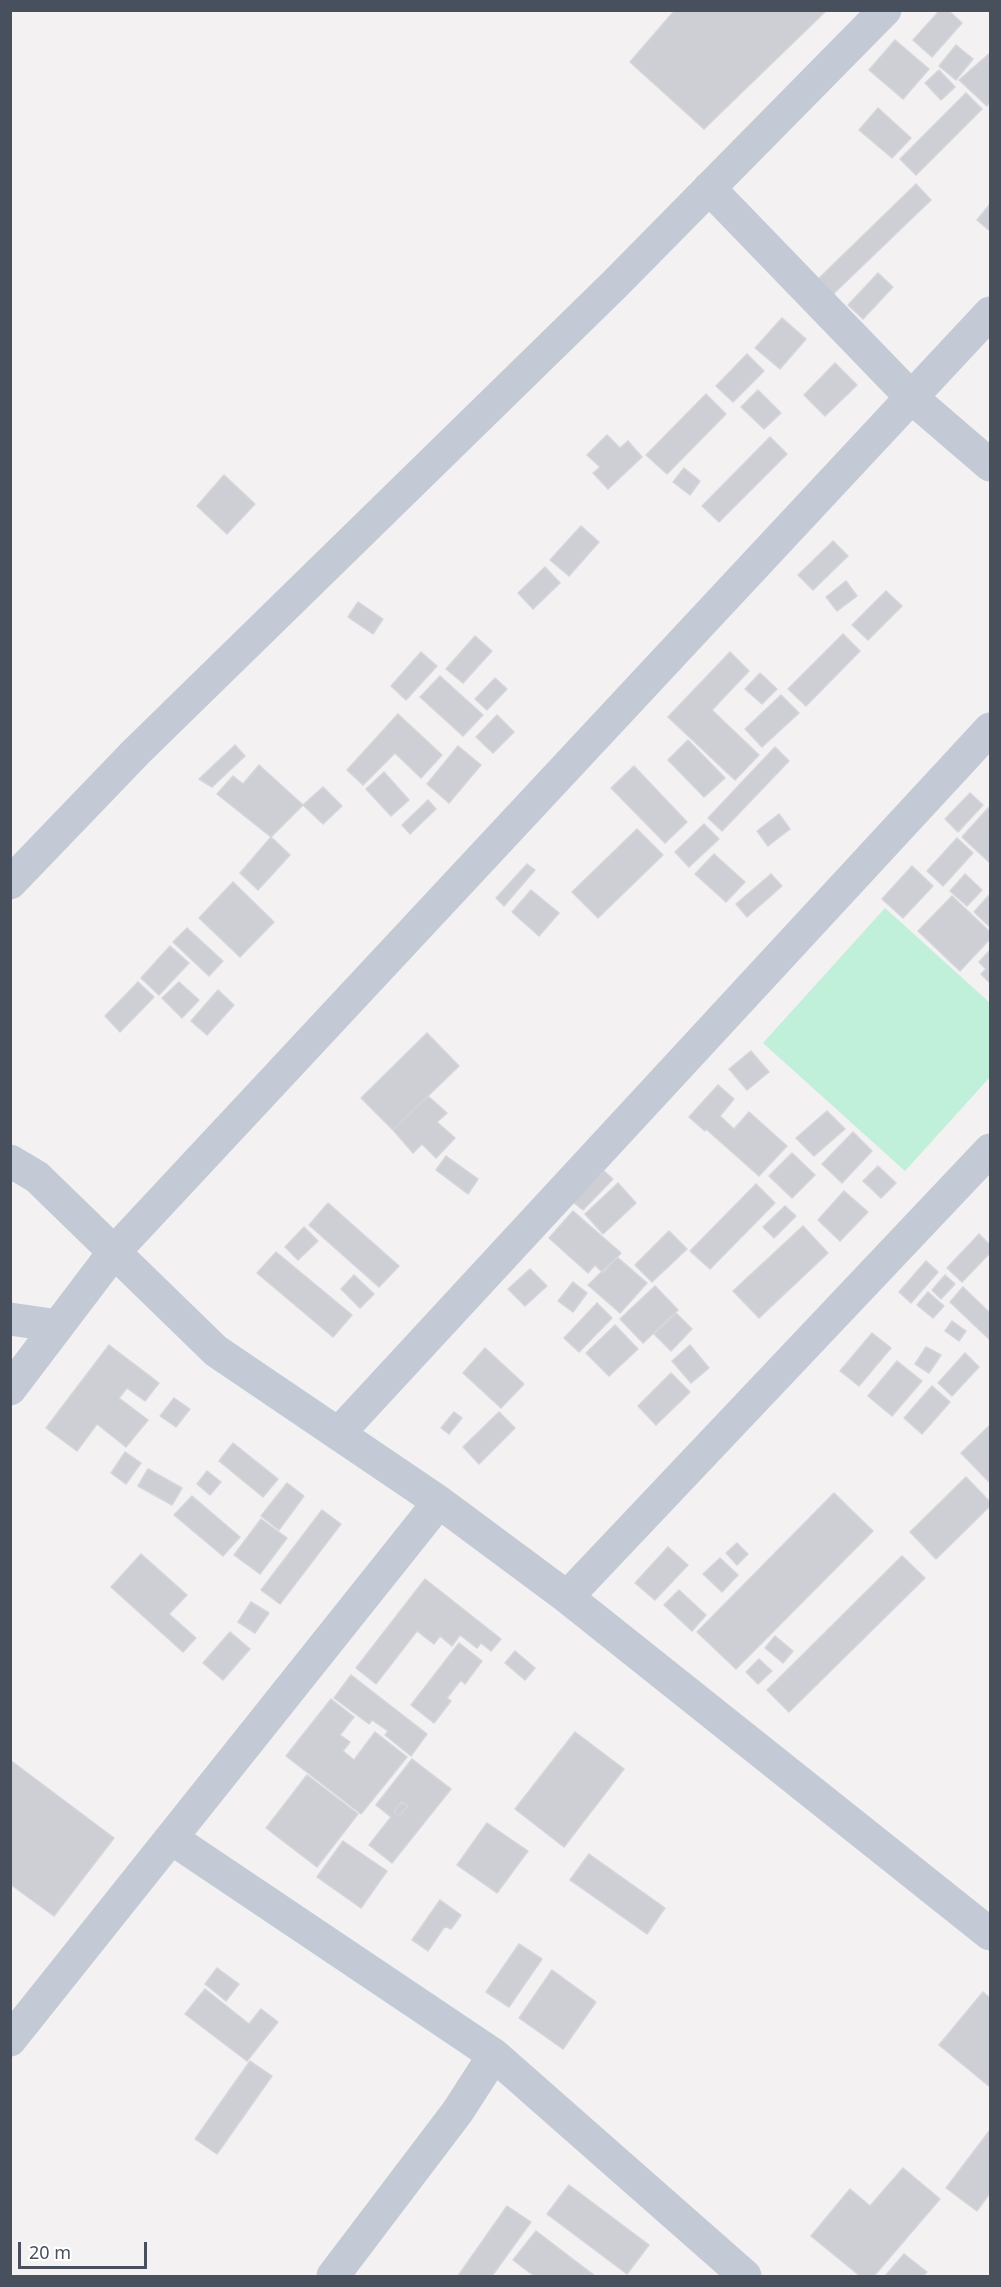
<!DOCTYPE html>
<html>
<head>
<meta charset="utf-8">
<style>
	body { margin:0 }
	#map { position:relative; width:1001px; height:2287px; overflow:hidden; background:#f3f1f1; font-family:"Noto Sans",sans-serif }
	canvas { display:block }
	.frame { position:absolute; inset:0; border:12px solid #48505e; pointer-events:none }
	.scale { position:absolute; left:18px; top:2242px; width:129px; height:27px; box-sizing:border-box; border:3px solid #48505e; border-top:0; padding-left:8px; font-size:18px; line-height:21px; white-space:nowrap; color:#48505e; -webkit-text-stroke:4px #fff; paint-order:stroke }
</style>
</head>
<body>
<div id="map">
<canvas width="1001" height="2287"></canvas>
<div class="frame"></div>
<div class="scale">20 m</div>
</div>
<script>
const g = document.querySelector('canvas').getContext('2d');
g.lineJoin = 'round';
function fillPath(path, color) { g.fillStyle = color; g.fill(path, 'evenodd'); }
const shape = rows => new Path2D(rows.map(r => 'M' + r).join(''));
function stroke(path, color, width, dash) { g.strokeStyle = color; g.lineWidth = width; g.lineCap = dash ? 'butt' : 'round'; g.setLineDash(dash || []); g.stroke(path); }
const green = shape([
	[885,908,990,1003,990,1077,905,1171,763,1043]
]);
const building = shape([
	[675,10,827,10,704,129,630,62,675,10],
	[940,10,948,10,962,23,932,57,913,40,940,10],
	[895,40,929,69,903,99,869,70,895,40],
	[956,45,973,59,956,80,939,66,956,45],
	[990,53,990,102,987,106,959,80,990,53],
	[939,70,955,87,941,100,925,83,939,70],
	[966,93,982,109,916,175,900,159,966,93],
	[878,108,911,138,892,158,859,130,878,108],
	[916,184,931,200,828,299,813,284,916,184],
	[990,204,990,231,977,220,990,204],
	[878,273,893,287,863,319,848,305,878,273],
	[782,318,806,339,780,369,755,348,782,318],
	[747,354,764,371,733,402,716,386,747,354],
	[835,363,857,385,825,416,804,395,835,363],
	[758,390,781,413,764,429,741,407,758,390],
	[706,394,726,414,667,474,646,455,706,394],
	[607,435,620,448,628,441,642,457,608,489,593,473,600,467,587,455,607,435],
	[770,437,787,454,719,522,702,506,770,437],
	[684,468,700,481,690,495,673,482,684,468],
	[224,475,255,504,227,534,197,506,224,475],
	[581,526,599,542,569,576,550,560,581,526],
	[833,541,848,556,813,590,798,575,833,541],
	[545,567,560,583,533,609,518,593,545,567],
	[846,581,857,596,837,611,826,597,846,581],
	[886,591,902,606,868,640,852,625,886,591],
	[358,602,383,619,373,634,348,617,358,602],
	[843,634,860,651,806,706,788,689,843,634],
	[475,636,492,651,463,683,446,669,475,636],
	[421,652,437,666,406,700,391,686,421,652],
	[730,652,749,671,712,710,759,755,735,780,668,717,730,652],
	[760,673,777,689,762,704,745,689,760,673],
	[440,676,483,715,463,736,420,697,440,676],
	[495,678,507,689,487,710,475,699,495,678],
	[781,695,799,713,762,747,745,729,781,695],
	[398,714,442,755,421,778,395,753,363,785,347,770,398,714],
	[497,715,514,732,493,753,476,737,497,715],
	[688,740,725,778,704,797,668,760,688,740],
	[235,745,245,756,212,787,199,779,235,745],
	[458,746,481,765,449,803,427,784,458,746],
	[775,747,789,761,722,831,708,818,775,747],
	[259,765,303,805,271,837,217,794,233,776,243,784,259,765],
	[634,766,687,822,665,843,611,788,634,766],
	[384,772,409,800,391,816,366,789,384,772],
	[323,787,342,806,323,824,303,805,323,787],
	[970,793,983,805,958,832,945,819,970,793],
	[428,800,436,809,410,834,402,825,428,800],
	[990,806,990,863,962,837,990,806],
	[779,814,790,829,768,846,757,831,779,814],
	[704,824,719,839,689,867,675,852,704,824],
	[637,829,663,855,598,918,572,892,637,829],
	[271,837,290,855,258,890,240,873,271,837],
	[957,838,973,853,943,886,927,871,957,838],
	[714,854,745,882,726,902,695,874,714,854],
	[527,864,535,870,504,906,496,898,527,864],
	[912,866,933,886,903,918,882,899,912,866],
	[771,874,782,886,747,917,736,904,771,874],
	[965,874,982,890,967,906,950,891,965,874],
	[233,882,274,922,240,957,199,918,233,882],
	[531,890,559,913,539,936,512,912,531,890],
	[990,894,990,927,974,912,990,894],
	[952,896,990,932,990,939,960,971,918,931,952,896],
	[187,928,223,961,209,976,173,942,187,928],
	[170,946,189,963,159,995,141,978,170,946],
	[990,950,990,983,981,974,986,969,979,962,990,950],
	[138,982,154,997,120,1032,105,1016,138,982],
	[179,982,199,1000,182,1018,162,998,179,982],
	[218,990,234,1005,207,1035,191,1021,218,990],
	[427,1033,459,1066,393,1130,361,1098,427,1033],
	[751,1051,769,1072,747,1090,729,1069,751,1051],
	[718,1085,734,1099,720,1116,734,1129,749,1112,787,1146,759,1176,706,1129,705,1131,689,1117,718,1085],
	[428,1096,447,1113,437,1122,455,1138,436,1158,422,1144,413,1153,393,1130,428,1096],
	[827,1111,845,1129,814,1156,796,1138,827,1111],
	[853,1132,872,1151,842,1183,822,1164,853,1132],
	[792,1153,815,1175,792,1198,769,1176,792,1153],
	[446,1156,478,1179,468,1194,436,1170,446,1156],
	[878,1166,896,1183,881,1198,863,1181,878,1166],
	[604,1171,613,1179,583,1210,573,1202,604,1171],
	[618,1183,636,1203,603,1234,585,1214,618,1183],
	[756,1184,775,1203,710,1269,690,1251,756,1184],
	[844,1191,868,1212,840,1241,818,1220,844,1191],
	[328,1203,399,1266,379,1287,309,1225,328,1203],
	[785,1206,796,1216,774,1238,763,1227,785,1206],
	[573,1211,621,1253,603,1273,595,1265,588,1273,549,1238,573,1211],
	[803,1226,828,1253,759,1318,733,1291,803,1226],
	[304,1227,318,1241,298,1260,285,1247,304,1227],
	[669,1231,687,1249,652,1282,635,1265,669,1231],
	[979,1234,990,1245,990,1253,962,1282,947,1268,979,1234],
	[276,1252,352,1315,333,1337,257,1273,276,1252],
	[617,1257,647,1283,620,1313,588,1285,617,1257],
	[926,1261,938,1272,911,1303,899,1292,926,1261],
	[530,1269,547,1286,525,1306,508,1289,530,1269],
	[354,1275,374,1294,360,1308,341,1289,354,1275],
	[945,1275,955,1284,941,1299,932,1290,945,1275],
	[573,1282,587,1293,573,1312,558,1301,573,1282],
	[655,1286,678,1310,643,1343,620,1319,655,1286],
	[963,1287,990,1313,990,1340,950,1302,963,1287],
	[928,1292,944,1306,933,1318,917,1305,928,1292],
	[597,1303,612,1318,579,1352,564,1338,597,1303],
	[676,1313,692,1329,671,1351,654,1334,676,1313],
	[952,1321,966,1331,959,1341,945,1331,952,1321],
	[615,1325,638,1349,609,1376,586,1353,615,1325],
	[872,1333,891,1348,859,1386,840,1371,872,1333],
	[109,1345,159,1383,145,1401,127,1388,119,1398,148,1420,126,1447,97,1424,77,1451,46,1428,109,1345],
	[690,1345,709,1368,691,1383,672,1361,690,1345],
	[926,1347,941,1355,929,1373,915,1364,926,1347],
	[485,1348,524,1384,501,1408,463,1373,485,1348],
	[965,1353,979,1367,952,1396,938,1383,965,1353],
	[897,1361,922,1381,892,1416,868,1396,897,1361],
	[671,1373,690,1392,656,1425,638,1406,671,1373],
	[932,1386,950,1402,922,1434,904,1418,932,1386],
	[174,1398,190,1409,176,1427,160,1416,174,1398],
	[454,1412,462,1418,449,1434,441,1428,454,1412],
	[499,1412,515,1428,479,1464,463,1447,499,1412],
	[990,1425,990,1483,961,1453,990,1425],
	[233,1443,278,1479,263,1497,219,1461,233,1443],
	[125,1452,141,1463,126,1484,111,1473,125,1452],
	[148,1469,182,1488,172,1505,138,1486,148,1469],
	[207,1471,221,1482,210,1495,197,1484,207,1471],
	[966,1477,990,1502,990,1506,936,1559,910,1532,966,1477],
	[287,1483,304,1496,279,1530,261,1516,287,1483],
	[834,1493,873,1531,736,1669,697,1632,834,1493],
	[192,1496,240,1537,223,1556,174,1515,192,1496],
	[322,1510,341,1524,280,1604,261,1590,322,1510],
	[261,1519,287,1538,260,1574,234,1555,261,1519],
	[737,1543,748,1554,737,1565,726,1553,737,1543],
	[668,1547,688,1565,655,1600,635,1583,668,1547],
	[141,1554,187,1595,169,1614,196,1638,183,1652,111,1587,141,1554],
	[902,1556,925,1578,789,1712,767,1690,902,1556],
	[720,1558,738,1575,722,1592,703,1574,720,1558],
	[425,1579,501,1639,491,1651,481,1643,477,1648,460,1635,452,1646,440,1636,434,1644,417,1631,376,1684,356,1668,425,1579],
	[679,1590,706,1615,692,1631,664,1605,679,1590],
	[251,1602,269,1613,255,1633,238,1622,251,1602],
	[230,1632,250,1649,223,1680,203,1663,230,1632],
	[775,1636,793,1651,783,1663,765,1648,775,1636],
	[459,1643,482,1661,465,1684,461,1680,447,1698,451,1701,434,1723,411,1705,459,1643],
	[515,1651,535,1668,525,1680,505,1663,515,1651],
	[759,1659,772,1671,758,1684,746,1672,759,1659],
	[351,1675,427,1734,411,1756,385,1735,388,1731,372,1720,369,1724,334,1698,351,1675],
	[331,1699,354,1717,340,1735,350,1742,343,1751,354,1760,375,1732,407,1757,361,1814,286,1756,331,1699],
	[575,1732,624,1769,564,1847,515,1809,575,1732],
	[412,1759,451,1789,392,1863,369,1845,391,1817,376,1805,412,1759],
	[401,1802,408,1806,399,1816,394,1812,401,1802],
	[10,1760,114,1838,54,1916,10,1884,10,1760],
	[307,1775,358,1814,317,1867,266,1828,307,1775],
	[401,1802,408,1806,399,1816,394,1812,401,1802],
	[487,1823,528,1851,497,1893,457,1865,487,1823],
	[343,1841,387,1871,361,1908,317,1877,343,1841],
	[589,1854,665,1908,647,1934,570,1880,589,1854],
	[440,1900,461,1915,451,1929,445,1926,428,1951,412,1940,440,1900],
	[519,1944,542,1959,509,2007,486,1992,519,1944],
	[217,1968,239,1984,226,2001,205,1984,217,1968],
	[552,1970,596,2002,563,2049,519,2018,552,1970],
	[205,1989,249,2024,261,2009,278,2022,247,2061,185,2014,205,1989],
	[983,1992,990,1998,990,2087,939,2045,983,1992],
	[250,2061,272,2076,217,2154,195,2139,250,2061],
	[990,2130,990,2193,977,2211,946,2188,990,2130],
	[903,2168,940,2199,874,2276,860,2276,811,2236,850,2189,870,2206,903,2168],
	[569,2185,649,2245,627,2274,547,2214,569,2185],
	[507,2206,531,2222,492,2276,458,2276,507,2206],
	[536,2231,595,2276,534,2276,513,2260,536,2231],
	[904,2254,927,2272,923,2276,885,2276,904,2254]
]);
const street = shape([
	[709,188,912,398,990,465],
	[10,883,136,752,615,284,885,10],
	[10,1161,37,1177,216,1351,439,1502,567,1597,990,1934],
	[10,1319,58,1326],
	[10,1389,114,1252,990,313],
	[338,1434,990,729],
	[567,1597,990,1150],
	[171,1838,494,2055,745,2276],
	[10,2040,439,1502],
	[333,2276,458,2111,494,2055]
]);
fillPath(green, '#c0efda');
fillPath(building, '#cdcfd5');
stroke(building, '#d5d5dc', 1.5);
stroke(street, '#c4cad5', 33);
</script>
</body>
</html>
